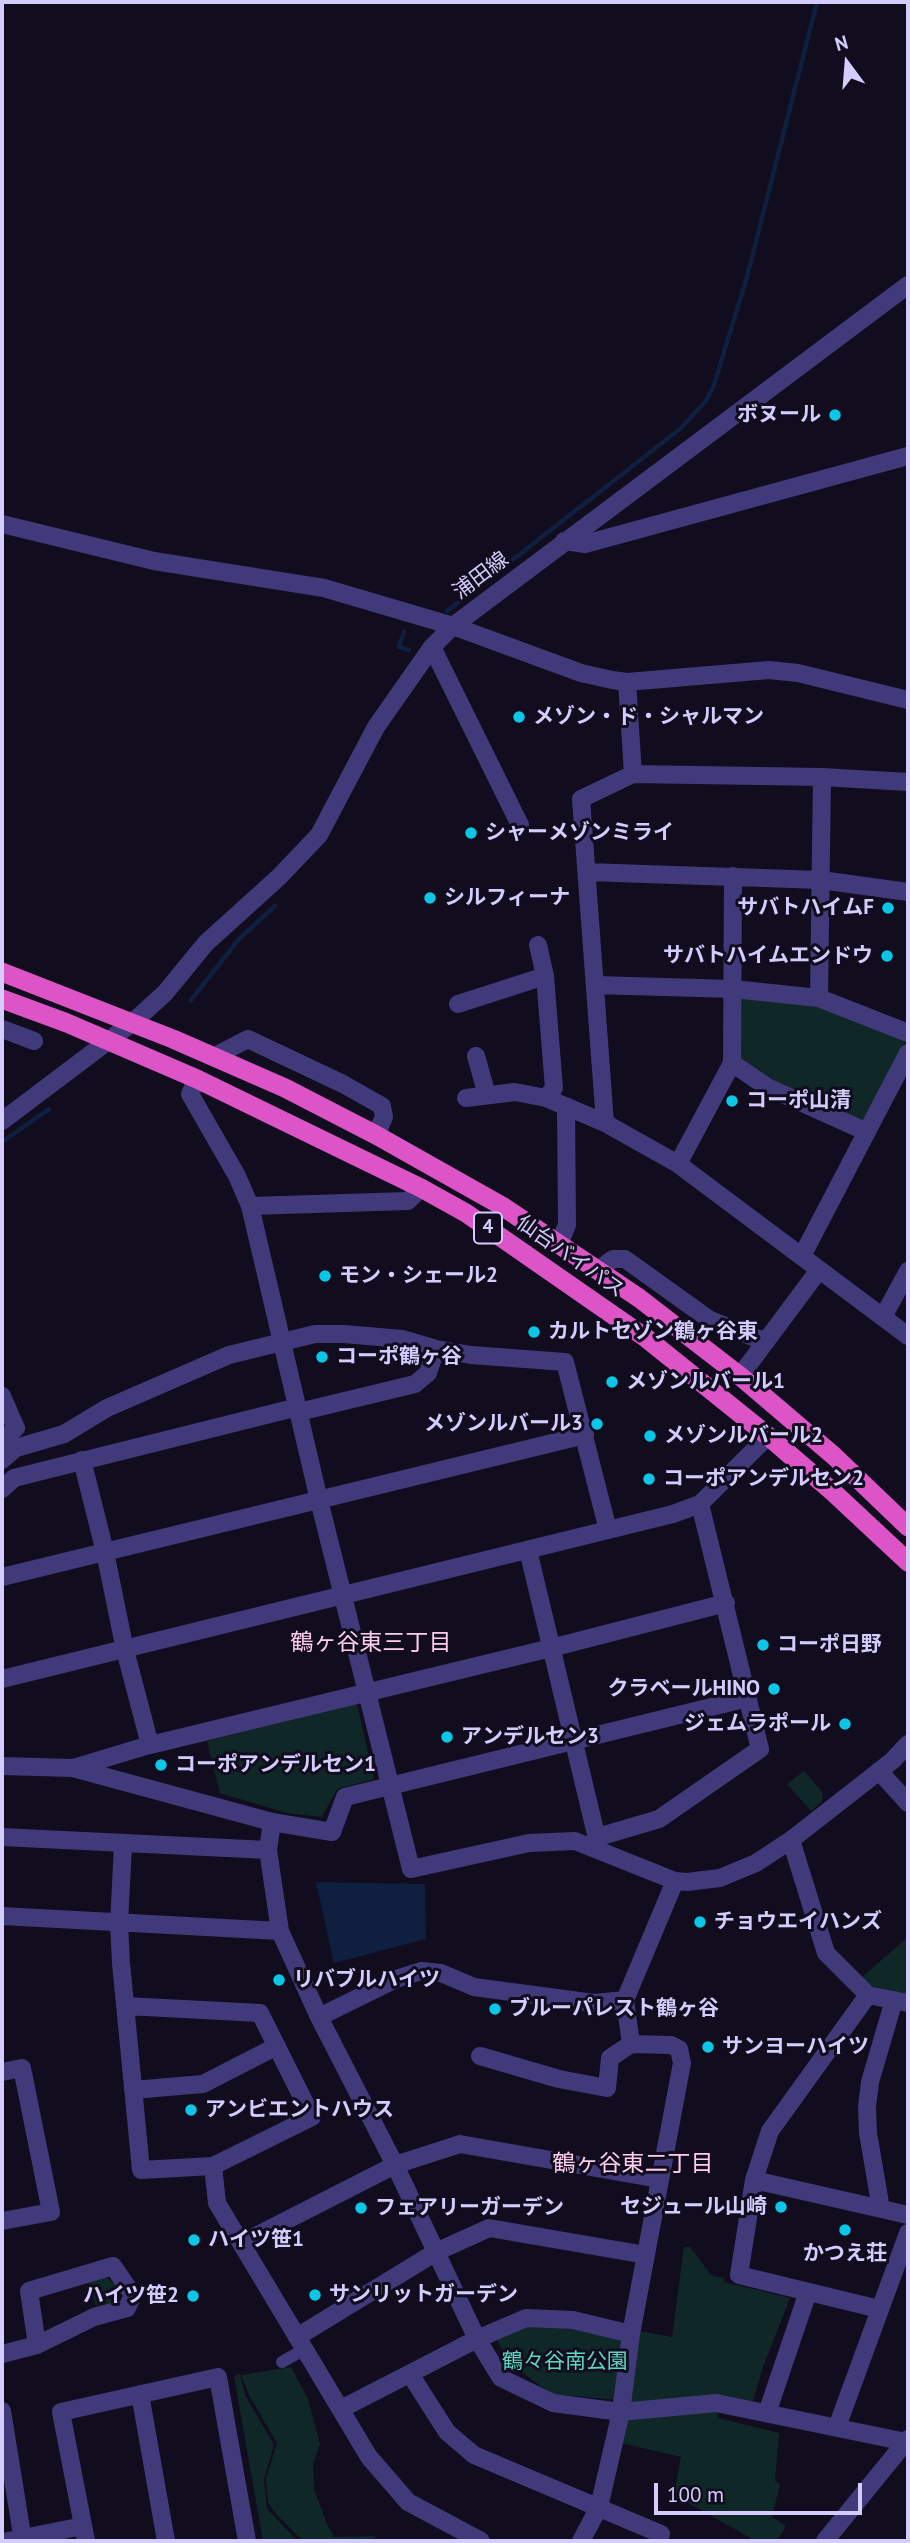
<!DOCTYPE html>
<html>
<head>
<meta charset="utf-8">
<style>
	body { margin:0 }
	#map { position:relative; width:910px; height:2543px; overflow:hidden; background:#110d1e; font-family:"PT Sans",sans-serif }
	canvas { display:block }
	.frame { position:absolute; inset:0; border:4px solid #d4ccfc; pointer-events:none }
	.north { position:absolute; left:812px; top:28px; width:70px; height:70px; -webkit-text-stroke:5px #110d1e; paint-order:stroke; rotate:344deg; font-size:19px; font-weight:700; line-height:28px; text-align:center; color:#d4ccfc }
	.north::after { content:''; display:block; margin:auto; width:24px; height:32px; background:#d4ccfc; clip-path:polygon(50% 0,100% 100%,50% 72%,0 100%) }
	.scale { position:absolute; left:654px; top:2483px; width:208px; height:32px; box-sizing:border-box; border:4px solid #d4ccfc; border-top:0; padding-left:9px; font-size:21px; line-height:24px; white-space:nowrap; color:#d4ccfc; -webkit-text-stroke:5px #110d1e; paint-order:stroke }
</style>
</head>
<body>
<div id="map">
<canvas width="910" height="2543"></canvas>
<div class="frame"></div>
<div class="north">N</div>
<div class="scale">100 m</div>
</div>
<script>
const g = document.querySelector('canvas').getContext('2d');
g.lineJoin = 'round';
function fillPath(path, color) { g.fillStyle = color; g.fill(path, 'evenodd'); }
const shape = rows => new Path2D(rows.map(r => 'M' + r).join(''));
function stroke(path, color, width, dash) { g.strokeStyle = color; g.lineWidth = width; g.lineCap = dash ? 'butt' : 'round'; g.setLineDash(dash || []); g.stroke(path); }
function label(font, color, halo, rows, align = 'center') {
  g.font = font + ' "PT Sans","Noto Sans JP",sans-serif'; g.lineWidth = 6; g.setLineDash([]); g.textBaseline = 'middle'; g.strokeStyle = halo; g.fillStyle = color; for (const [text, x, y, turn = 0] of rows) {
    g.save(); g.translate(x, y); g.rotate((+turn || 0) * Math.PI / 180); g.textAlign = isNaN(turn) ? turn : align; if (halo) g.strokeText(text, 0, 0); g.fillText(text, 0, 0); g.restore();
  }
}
const green = shape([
	[740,996,811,1004,898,1036,906,1045,863,1124,768,1080,739,1062],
	[357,1704,374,1779,337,1789,322,1817,287,1813,220,1793,207,1741],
	[804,1771,823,1793,822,1801,811,1811,787,1784],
	[908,1937,908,1994,867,1985,861,1978],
	[684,2247,690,2247,712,2276,724,2278,724,2282,790,2298,763,2367,752,2404,632,2403,626,2398,638,2331,672,2337],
	[106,2277,121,2289,115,2302,96,2306,88,2280],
	[530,2325,571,2329,623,2340,618,2400,551,2394,509,2362,497,2340],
	[291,2367,308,2399,320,2444,313,2464,314,2489,327,2524,334,2537,375,2536,376,2541,303,2541,275,2513,268,2502,266,2479,277,2443,250,2397,241,2375],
	[240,2374,245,2395,274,2445,264,2479,267,2509,298,2541,263,2541,234,2376],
	[718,2411,718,2418,779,2433,775,2481,780,2484,772,2517,786,2526,777,2541,756,2541,674,2495,681,2457,617,2442,628,2419]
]);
const water = shape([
	[316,1882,425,1884,426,1939,334,1963]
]);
const stream = shape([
	[447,611,680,429,705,402,713,388,747,277,817,2],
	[404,632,399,647,409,650],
	[191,1000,239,939,275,906],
	[2,1142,49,1109]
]);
const pedestrian = shape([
	[282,2362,305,2349]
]);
const minor = shape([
	[564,541,585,544,908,456],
	[432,647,520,825],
	[627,682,633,774],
	[587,872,821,880,908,892],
	[538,945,545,976,554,1088,546,1098],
	[595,985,733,989,819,998,908,1033],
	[819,998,822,777],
	[458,1004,545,976],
	[2,1029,34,1041],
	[476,1056,487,1095],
	[213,1057,248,1039,343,1084,382,1106,384,1117,376,1135],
	[732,1063,767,1087,867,1132],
	[197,1079,190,1094,237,1176,250,1206,319,1500,411,1869,529,1843,575,1841,675,1881,625,2000,631,2044,671,2045,679,2049,682,2063,631,2334,621,2412,599,2507,581,2541],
	[466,1098,515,1092,546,1098,605,1123,678,1164,908,1336],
	[605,1123,581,799,633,774,822,777,908,782],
	[678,1164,732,1063,733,876],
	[250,1206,408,1201,421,1188],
	[559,1244,567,1225,566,1106],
	[802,1256,908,1053],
	[598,1270,613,1259,625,1259,710,1320,766,1342],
	[883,1317,908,1271],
	[740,1376,819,1270],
	[2,1396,16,1428,2,1440],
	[299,1412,415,1384,428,1373,436,1349],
	[2,1460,16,1448,64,1434,107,1408,229,1355,315,1334,344,1334,402,1339,436,1349,471,1355,565,1362,608,1530],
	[82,1460,105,1552,125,1650,150,1745],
	[2,1489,14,1478,298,1407],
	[528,1550,599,1847],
	[2,1577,585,1435],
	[2,1679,673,1514,700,1504,768,1436],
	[2,1766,73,1768,272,1822,332,1832,345,1797,748,1698],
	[73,1768,146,1746,551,1648,726,1603],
	[879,1771,908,1803],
	[272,1822,268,1850,280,1931,319,2017,395,2165,477,2339,501,2378,553,2403,621,2412,716,2403,906,2442],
	[2,1837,268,1850],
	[598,1837,659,1819,760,1749,700,1504],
	[791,1840,826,1953,868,1995,908,2003],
	[123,1845,119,1924,121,1963,141,2170,213,2166,312,2117,260,2013,126,2006],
	[2,1916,280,1931],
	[868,1995,770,2131,754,2180,739,2275,879,2309],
	[319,2017,396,1979,421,1971,441,1973,474,1987,594,2003,625,2000],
	[480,2056,559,2079,607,2088,610,2058,631,2044],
	[2,2072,22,2068,51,2212,2,2221],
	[133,2090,203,2084,277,2046],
	[213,2166,217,2203,369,2457,408,2502,481,2541],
	[754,2180,908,2215],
	[881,2209,868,2133,867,2107,870,2082,894,2000],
	[242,2243,395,2165,460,2144,659,2179],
	[297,2337,436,2252,489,2228,646,2255],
	[2,2354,37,2345,94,2317,127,2308,133,2295,113,2266,29,2291,37,2345],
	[410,2374,447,2432,474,2455,661,2534,658,2541],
	[140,2394,166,2541],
	[341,2409,477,2339,526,2318,573,2320,631,2334],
	[767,2413,808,2292],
	[837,2427,908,2233],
	[8,2541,83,2526],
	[86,2541,61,2412,218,2377,247,2541],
	[825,2541,908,2439]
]);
const tertiary = shape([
	[2,524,154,561,324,588,453,626,581,673,612,680,627,682,769,670,798,673,908,700],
	[2,1121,132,1023,165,993,206,943,279,877,319,835,376,727,432,647,453,626,908,285],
	[675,1881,687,1882,720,1878,756,1863,791,1840,892,1761,908,1744],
	[2,2411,23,2541]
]);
const trunk = shape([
	[2,972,173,1039,285,1088,376,1135,502,1206,639,1298,740,1376,834,1456,908,1527],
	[2,999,67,1023,197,1079,421,1188,466,1213,646,1338,768,1436,833,1492,908,1562]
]);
const markers = [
	[835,415,7,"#0cc6e8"],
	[519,717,7,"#0cc6e8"],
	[471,833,7,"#0cc6e8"],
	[430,898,7,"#0cc6e8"],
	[888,908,7,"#0cc6e8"],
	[887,956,7,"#0cc6e8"],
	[732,1101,7,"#0cc6e8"],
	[325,1276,7,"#0cc6e8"],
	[534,1332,7,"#0cc6e8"],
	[322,1357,7,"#0cc6e8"],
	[612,1382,7,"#0cc6e8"],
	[597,1424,7,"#0cc6e8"],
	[650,1436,7,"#0cc6e8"],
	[649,1479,7,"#0cc6e8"],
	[763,1645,7,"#0cc6e8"],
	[774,1689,7,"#0cc6e8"],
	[845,1724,7,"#0cc6e8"],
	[447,1737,7,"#0cc6e8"],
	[161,1765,7,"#0cc6e8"],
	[700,1922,7,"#0cc6e8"],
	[279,1980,7,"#0cc6e8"],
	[495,2009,7,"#0cc6e8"],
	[708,2047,7,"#0cc6e8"],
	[191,2110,7,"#0cc6e8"],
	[781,2207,7,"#0cc6e8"],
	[361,2208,7,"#0cc6e8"],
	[845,2230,7,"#0cc6e8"],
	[194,2240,7,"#0cc6e8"],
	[315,2295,7,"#0cc6e8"],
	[193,2296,7,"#0cc6e8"]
];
const shields = [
	[488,1228,28]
];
const shieldNames = [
	["4",488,1228]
];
const poiNames = [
	["ボヌール",821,415,"right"],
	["メゾン・ド・シャルマン",533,717],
	["シャーメゾンミライ",485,833],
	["シルフィーナ",444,898],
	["サバトハイムF",874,908,"right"],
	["サバトハイムエンドウ",873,956,"right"],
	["コーポ山清",746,1101],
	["モン・シェール2",339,1276],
	["カルトセゾン鶴ヶ谷東",548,1332],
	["コーポ鶴ヶ谷",336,1357],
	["メゾンルバール1",626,1382],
	["メゾンルバール3",583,1424,"right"],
	["メゾンルバール2",664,1436],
	["コーポアンデルセン2",663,1479],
	["コーポ日野",777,1645],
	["クラベールHINO",760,1689,"right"],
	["ジェムラポール",831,1724,"right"],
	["アンデルセン3",461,1737],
	["コーポアンデルセン1",175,1765],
	["チョウエイハンズ",714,1922],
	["リバブルハイツ",293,1980],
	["ブルーパレスト鶴ヶ谷",509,2009],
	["サンヨーハイツ",722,2047],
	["アンビエントハウス",205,2110],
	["セジュール山崎",767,2207,"right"],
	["フェアリーガーデン",375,2208],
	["ハイツ笹1",208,2240],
	["かつえ荘",845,2254,"center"],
	["サンリットガーデン",329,2295],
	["ハイツ笹2",179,2296,"right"]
];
const streetNames = [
	["浦田線",481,576,-37],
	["仙台バイパス",570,1257,35]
];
const parkNames = [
	["鶴々谷南公園",565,2362]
];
const neighbourhoodNames = [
	["鶴ヶ谷東三丁目",371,1643],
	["鶴ヶ谷東二丁目",633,2164]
];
fillPath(green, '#102727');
fillPath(water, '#0e1f40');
stroke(stream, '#0e1f40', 4.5);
stroke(pedestrian, '#403a7a', 12);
stroke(minor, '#403a7a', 18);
stroke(tertiary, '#403a7a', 18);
stroke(trunk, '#dd54c6', 19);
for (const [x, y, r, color] of markers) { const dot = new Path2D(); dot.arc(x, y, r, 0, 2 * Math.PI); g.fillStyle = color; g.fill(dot); stroke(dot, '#110d1e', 2.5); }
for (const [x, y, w] of shields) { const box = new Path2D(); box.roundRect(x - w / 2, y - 15.5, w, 31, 5); g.fillStyle = '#110d1e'; g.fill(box); stroke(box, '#d4ccfc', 2); }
label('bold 19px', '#d4ccfc', null, shieldNames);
label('bold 21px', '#d4ccfc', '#110d1e', poiNames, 'left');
label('21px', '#d4ccfc', '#110d1e', streetNames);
label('21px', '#5dd7c0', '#110d1e', parkNames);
label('23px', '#fccee9', '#110d1e', neighbourhoodNames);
</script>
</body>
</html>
